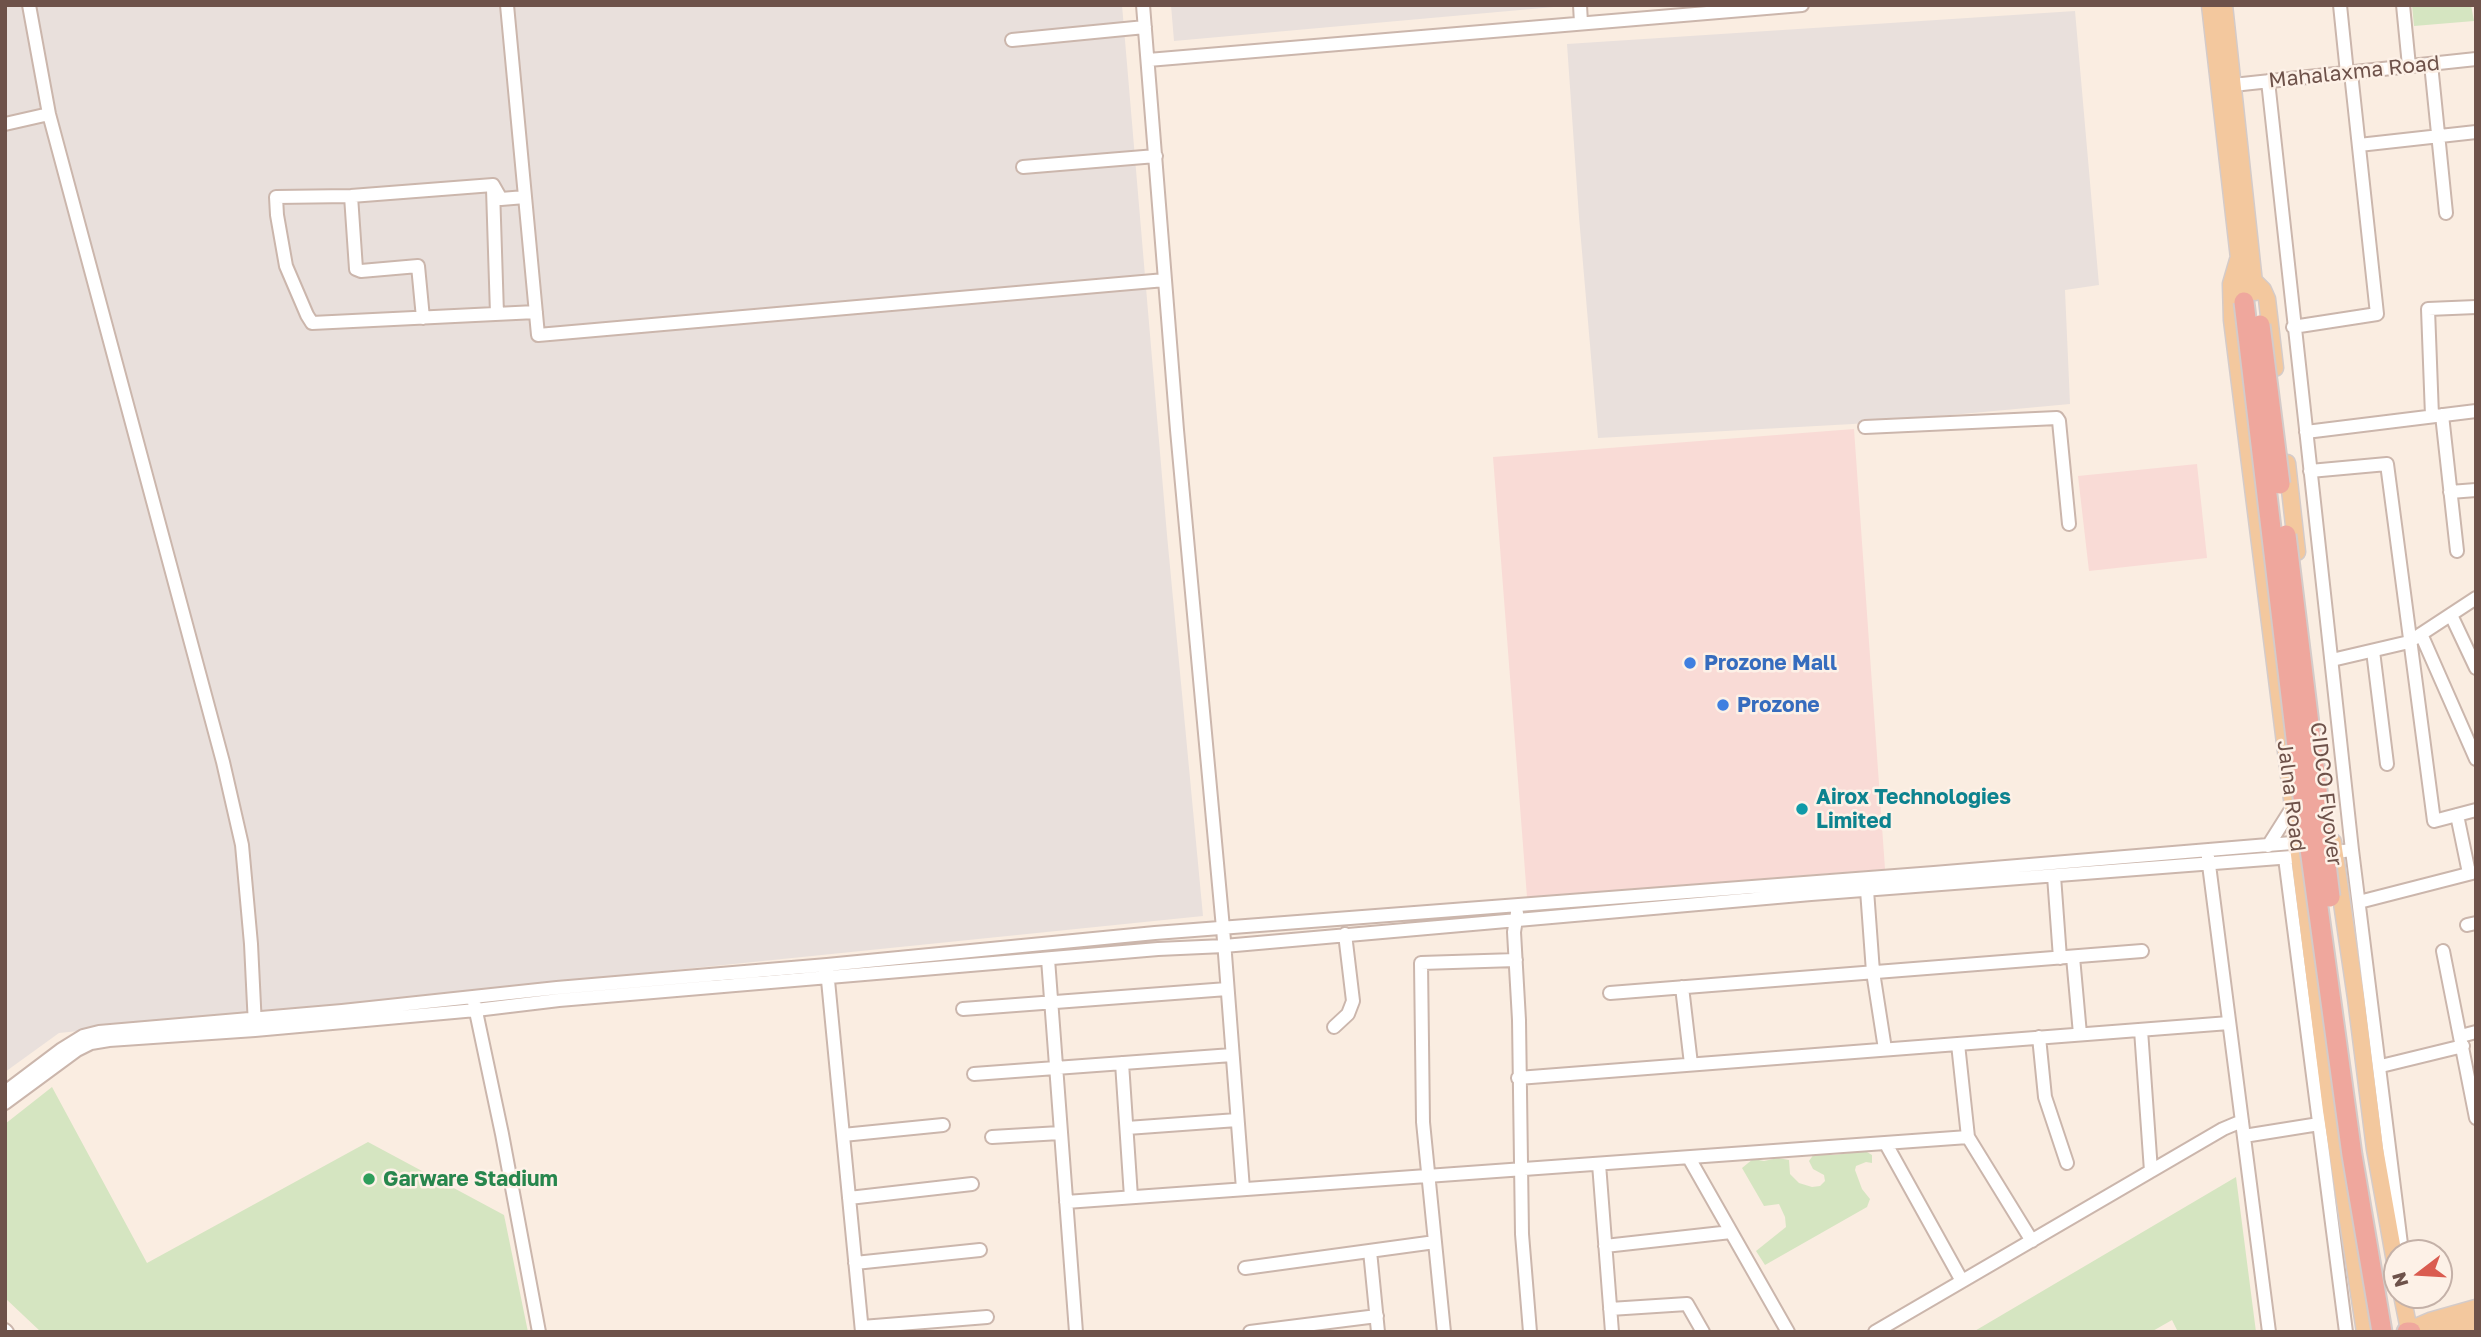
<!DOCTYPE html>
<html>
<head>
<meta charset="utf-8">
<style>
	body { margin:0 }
	#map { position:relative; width:2481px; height:1337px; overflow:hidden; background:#faede1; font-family:"Golos Text",sans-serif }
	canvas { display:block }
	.frame { position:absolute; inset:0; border:7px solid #6e524a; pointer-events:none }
	.north { position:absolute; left:2383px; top:1239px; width:70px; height:70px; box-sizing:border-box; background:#fdf1e7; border:2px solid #c4b1a8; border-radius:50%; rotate:253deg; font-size:19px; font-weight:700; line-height:28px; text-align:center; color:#6e524a }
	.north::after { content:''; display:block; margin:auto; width:24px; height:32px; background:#da5c50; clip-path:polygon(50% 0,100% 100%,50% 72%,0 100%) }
</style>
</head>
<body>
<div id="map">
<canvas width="2481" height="1337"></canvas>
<div class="frame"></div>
<div class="north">N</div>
</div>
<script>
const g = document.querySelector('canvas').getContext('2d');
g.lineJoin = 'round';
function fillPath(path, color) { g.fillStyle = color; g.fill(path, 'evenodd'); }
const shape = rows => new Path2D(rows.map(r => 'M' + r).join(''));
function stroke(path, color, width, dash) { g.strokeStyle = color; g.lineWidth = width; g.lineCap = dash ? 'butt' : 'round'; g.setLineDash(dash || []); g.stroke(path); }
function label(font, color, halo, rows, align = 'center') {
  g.font = font + ' "Golos Text",sans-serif'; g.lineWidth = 5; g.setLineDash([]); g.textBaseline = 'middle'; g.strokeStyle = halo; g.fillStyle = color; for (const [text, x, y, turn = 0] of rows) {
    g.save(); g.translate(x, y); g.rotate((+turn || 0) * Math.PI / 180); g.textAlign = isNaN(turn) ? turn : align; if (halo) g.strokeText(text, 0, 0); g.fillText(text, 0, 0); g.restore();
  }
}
const commercial = shape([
	[1854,429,1885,869,1527,897,1493,457],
	[2197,464,2207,558,2089,571,2078,476]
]);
const industrial = shape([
	[5,5,1122,5,1167,535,1203,916,59,1033,5,1072],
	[1171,5,1576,5,1174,41],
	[2075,11,2099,285,2065,290,2070,404,1853,424,1598,438,1579,217,1567,44]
]);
const green = shape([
	[2412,5,2471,5,2474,21,2414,26],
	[52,1087,147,1263,368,1142,504,1215,528,1332,41,1332,5,1298,5,1124],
	[1857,1152,1867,1152,1872,1155,1872,1163,1866,1162,1856,1166,1855,1170,1862,1189,1870,1199,1867,1207,1765,1265,1756,1251,1786,1227,1785,1217,1779,1204,1764,1206,1742,1168,1753,1159,1764,1161,1778,1158,1789,1160,1790,1174,1799,1183,1812,1187,1820,1186,1825,1181,1824,1175,1813,1169,1809,1161,1814,1154,1834,1155],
	[2236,1177,2256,1332,2178,1332,2172,1320,2151,1332,1973,1332]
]);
const minor = shape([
	[29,5,49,114,223,762,242,845,251,944,255,1026],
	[507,5,538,335,1165,280],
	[1143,5,1177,430,1223,928,1243,1189],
	[1580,5,1581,23],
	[2340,5,2347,73],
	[2403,5,2409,66],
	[1012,40,1145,27],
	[1148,60,1802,5],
	[2431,64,2446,213],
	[2268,81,2352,850,2401,1244],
	[2233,85,2476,59],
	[5,124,49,114],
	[2359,145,2476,132],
	[1023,167,1156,156],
	[493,189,497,314],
	[351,196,356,269,361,271,418,266,423,318],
	[525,197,501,199,493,185,351,196,276,197,277,215,286,266,307,315,312,323,536,312],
	[2293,327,2377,314,2351,73],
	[2442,415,2457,551],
	[2432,416,2428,309,2476,307],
	[1865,427,2057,418,2059,421,2069,524],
	[2306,432,2476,411],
	[2310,471,2387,464,2434,821,2476,810],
	[2450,492,2476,490],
	[2451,615,2476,668],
	[2421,634,2476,759],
	[2373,651,2387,764],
	[2332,660,2409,642,2476,598],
	[2457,815,2469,873],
	[2268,846,2292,808],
	[2327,853,2352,850],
	[2208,857,2269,1332],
	[2285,858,2346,1332],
	[2054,876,2060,958],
	[1867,890,1873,972,1885,1049],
	[2359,902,2476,872],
	[1517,913,1514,932,1519,1020,1522,1234,1530,1332],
	[2467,925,2476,923],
	[2443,951,2476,1118],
	[2073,957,2080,1034],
	[1048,959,1076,1332],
	[827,970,862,1332],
	[1682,987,1691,1064],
	[1610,993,2142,951],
	[474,1002,502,1134,539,1332],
	[963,1009,1227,989],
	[1334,1027,1348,1014,1353,1001,1345,934],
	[2141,1030,2151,1171],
	[2461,1036,2476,1032],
	[2039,1037,2045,1097,2067,1163],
	[1958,1044,1968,1137,2032,1241],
	[1122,1063,1131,1197],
	[2381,1066,2463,1046],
	[974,1074,1232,1055],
	[1518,1078,2229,1023],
	[5,1092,62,1049,83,1036,99,1032,342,1011,557,988,827,965,1155,933,1934,873,2304,842],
	[5,1103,77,1050,91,1043,109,1040,255,1030,476,1010,559,1000,1158,949,1224,946,1811,894,2305,856],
	[1127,1128,1237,1120],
	[843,1135,943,1125],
	[2244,1136,2319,1124],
	[992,1137,1060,1133],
	[1886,1144,1962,1281],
	[1689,1158,1788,1332],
	[1599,1164,1612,1332],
	[849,1198,972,1184],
	[1066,1202,1968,1137],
	[1605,1246,1731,1232],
	[1370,1251,1378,1332],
	[855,1263,980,1250],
	[1245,1268,1435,1242],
	[1610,1309,1687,1304,1703,1332],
	[862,1327,987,1317],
	[5,1330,7,1332],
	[1250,1332,1377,1316],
	[1444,1332,1423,1122,1421,963,1516,960],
	[1875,1332,2223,1129,2242,1121]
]);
const major = shape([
	[2210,5,2244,302],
	[2224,5,2255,292],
	[2238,260,2231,284,2232,320,2331,1110,2365,1332],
	[2254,281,2263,290,2267,299,2275,368],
	[2287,463,2297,552],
	[2333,842,2356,998,2375,1149,2397,1273],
	[2402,1295,2409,1330,2430,1321,2476,1308],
	[2438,1332,2476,1321]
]);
const highway = shape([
	[2407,1332,2411,1332]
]);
const highwayBridge = shape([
	[2244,302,2304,805,2352,1155,2382,1332],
	[2260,325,2280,484],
	[2286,535,2330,897]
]);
const markers = [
	[1690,663,7,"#3f7fe0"],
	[1723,705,7,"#3f7fe0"],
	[1802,809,7,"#0f9aa8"],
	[369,1179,7,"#2e9e5b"]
];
const streetNames = [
	["Mahalaxma Road",2354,72,-6],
	["CIDCO Flyover",2326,794,83],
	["Jalna Road",2291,796,83]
];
const shopNames = [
	["Prozone Mall",1704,663],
	["Prozone",1737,705]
];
const cultureNames = [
	["Airox Technologies",1816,797],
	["Limited",1816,821]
];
const leisureNames = [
	["Garware Stadium",383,1179]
];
fillPath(commercial, '#f9dbd6');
fillPath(industrial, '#e9e0dc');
fillPath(green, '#d5e5c1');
stroke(minor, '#cbb6ac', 16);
stroke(major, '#d4cbc9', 19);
stroke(highway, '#d4cbc9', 23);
stroke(minor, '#fff', 12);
stroke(major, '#f3c89e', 16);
stroke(highway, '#efa79d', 19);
stroke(highwayBridge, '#d4cbc9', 23, []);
stroke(highwayBridge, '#efa79d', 19);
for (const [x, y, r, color] of markers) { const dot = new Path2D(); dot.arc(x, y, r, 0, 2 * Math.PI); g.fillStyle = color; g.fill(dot); stroke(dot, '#fdf1e7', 2.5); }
label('21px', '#6e524a', '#fdf1e7', streetNames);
label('bold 21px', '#366cbe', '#fdf1e7', shopNames, 'left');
label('bold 21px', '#0d838f', '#fdf1e7', cultureNames, 'left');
label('bold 21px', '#27864d', '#fdf1e7', leisureNames, 'left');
</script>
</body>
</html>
